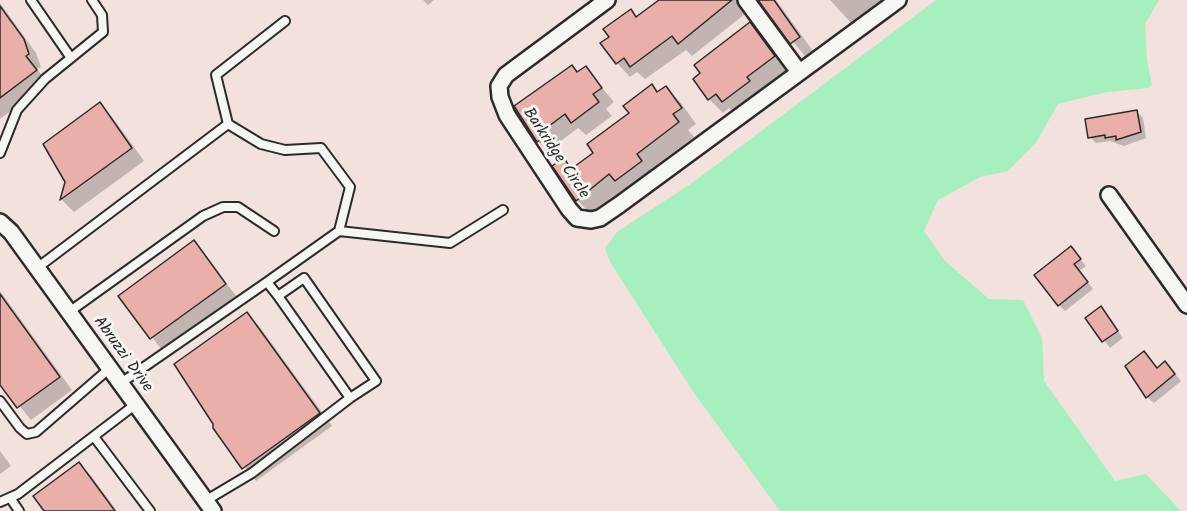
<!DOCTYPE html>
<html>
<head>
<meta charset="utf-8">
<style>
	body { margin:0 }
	canvas { display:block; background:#f2e1dc }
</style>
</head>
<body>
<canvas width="1187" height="511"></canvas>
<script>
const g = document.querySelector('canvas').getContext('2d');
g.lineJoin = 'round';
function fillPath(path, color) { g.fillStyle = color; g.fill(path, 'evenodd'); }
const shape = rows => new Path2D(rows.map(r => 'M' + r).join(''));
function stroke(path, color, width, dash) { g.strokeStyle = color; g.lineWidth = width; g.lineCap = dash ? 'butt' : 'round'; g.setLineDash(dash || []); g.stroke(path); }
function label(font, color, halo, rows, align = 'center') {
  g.font = font + ' Kalam,sans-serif'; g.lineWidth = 6; g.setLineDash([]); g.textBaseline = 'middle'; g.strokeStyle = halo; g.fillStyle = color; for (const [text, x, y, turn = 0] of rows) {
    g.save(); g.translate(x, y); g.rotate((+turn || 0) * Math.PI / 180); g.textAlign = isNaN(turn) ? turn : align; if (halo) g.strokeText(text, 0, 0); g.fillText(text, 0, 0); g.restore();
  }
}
const green = shape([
	[936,0,1159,0,1145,24,1147,61,1152,85,1148,88,1107,92,1058,104,1036,143,1008,171,980,177,938,200,924,231,945,261,989,299,1023,300,1042,338,1044,381,1115,481,1146,474,1181,511,780,511,694,393,610,262,605,248,617,232,692,183]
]);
const shadow = shape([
	[423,0,434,0,428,5],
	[662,0,776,0,813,51,805,56,760,2,692,56,686,50,645,79,637,72,630,77,617,63,611,37,630,11,637,18],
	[830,0,900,0,853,25],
	[0,3,36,53,41,67,37,69,48,83,0,119],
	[750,24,788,71,759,91,763,96,737,115,729,108,723,113,709,99],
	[585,68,614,102,606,109,612,116,586,135,578,128,558,143,562,149,552,155,538,141,516,107],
	[651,86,659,93,666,88,681,103,696,124,688,130,694,137,651,169,656,177,631,196,624,189,592,215,577,200,564,160,573,169,595,153],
	[100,104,112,117,144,161,74,212,62,200],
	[1137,112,1143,118,1146,138,1124,146,1110,141,1096,143,1090,137],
	[194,242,237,297,163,351,120,296],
	[1077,255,1086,266,1079,271,1093,289,1065,311,1059,305],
	[0,291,72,390,31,420,0,382],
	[1101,308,1123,338,1110,348,1087,318],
	[247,314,259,326,332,426,256,481,214,428,215,424,196,398,193,387],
	[1158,369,1171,369,1181,381,1154,403,1147,397],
	[0,451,11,466,0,474],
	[79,464,92,477,117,511,46,511]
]);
const building = shape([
	[659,0,732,0,678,44,672,36,630,67,624,58,616,64,600,43,609,37,603,29,631,9,636,17,659,0],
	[758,0,774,0,800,37,790,44,758,0],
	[0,6,24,39,29,54,26,56,37,70,0,98,0,6],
	[750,22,775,56,747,77,750,81,722,102,716,94,708,100,693,79,700,73,694,65,750,22],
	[572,65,577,72,586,66,602,88,593,94,599,102,571,123,565,114,545,129,549,134,537,142,514,106,572,65],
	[652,84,657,92,666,86,682,108,673,114,679,122,637,154,642,161,615,181,609,174,576,201,552,166,564,158,571,169,593,153,587,144,629,113,623,106,652,84],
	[100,102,132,148,60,200,65,182,43,144,100,102],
	[1137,110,1141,132,1116,140,1116,136,1105,138,1105,135,1088,138,1085,119,1137,110],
	[194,240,226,284,150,339,118,296,194,240],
	[1071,246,1081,259,1074,264,1088,282,1058,306,1034,275,1071,246],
	[0,294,60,377,17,408,0,385,0,294],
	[1101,306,1118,331,1102,342,1085,318,1101,306],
	[247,312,320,413,242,469,213,428,213,424,174,364,247,312],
	[1144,351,1157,368,1165,361,1175,374,1146,398,1125,366,1144,351],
	[79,462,115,511,44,511,33,496,79,462]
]);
const lane = shape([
	[31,0,71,58],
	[228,124,216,75,285,21],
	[0,153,17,110,45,79,103,32,102,15,92,0],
	[37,268,228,124,261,144,285,150,321,148,350,187,339,231],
	[267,282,339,231,450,243,503,210],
	[278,296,304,278,376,381,350,398],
	[69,312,203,216,223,207,238,207,274,231],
	[121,383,267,282,278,296,350,398,252,473,205,501],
	[0,401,20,428,27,434,36,432,110,368],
	[95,438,150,511],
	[11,499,19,511],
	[0,502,18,494,136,404]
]);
const street = shape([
	[607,0,506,75,499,86,500,97,507,115,569,209,577,218,591,220,600,218,619,205,898,0],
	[746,0,799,72],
	[1109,195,1187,305],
	[0,222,11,232,213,511]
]);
const streetNames = [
	["Barkridge Circle",555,154,56],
	["Abruzzi Drive",122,355,54]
];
fillPath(green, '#a6f0bf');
fillPath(shadow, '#0003');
fillPath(building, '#eaafa8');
stroke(building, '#2b2b2b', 1.5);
stroke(lane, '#2b2b2b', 12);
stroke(street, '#2b2b2b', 20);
stroke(lane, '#f6f6f2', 8);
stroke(street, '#f6f6f2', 15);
label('16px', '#2b2b2b', '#f6f6f2', streetNames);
</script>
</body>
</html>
